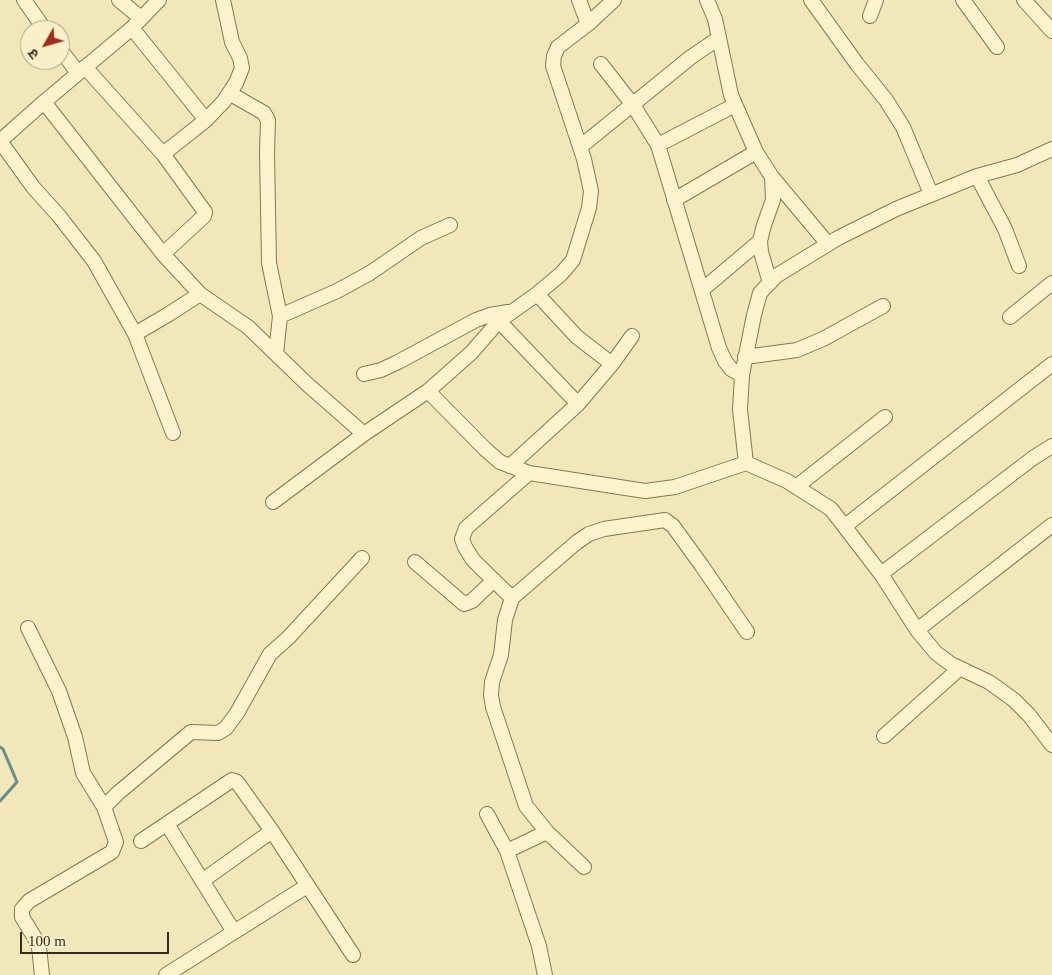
<!DOCTYPE html>
<html>
<head>
<meta charset="utf-8">
<style>
	body { margin:0 }
	#map { position:relative; width:1052px; height:975px; overflow:hidden; background:#f1e7bb; font-family:"Times New Roman","Noto Sans Devanagari",serif }
	canvas { display:block }
	.north { position:absolute; left:20px; top:20px; width:50px; height:50px; box-sizing:border-box; background:#f8f0cb; border:1px solid #aaa184; border-radius:50%; rotate:232deg; font-size:14px; font-weight:700; line-height:20px; text-align:center; color:#362b1a }
	.north::after { content:''; display:block; margin:auto; width:18px; height:22px; background:#9b2e20; clip-path:polygon(50% 0,100% 100%,50% 72%,0 100%) }
	.scale { position:absolute; left:20px; top:932px; width:149px; height:22px; box-sizing:border-box; border:2px solid #362b1a; border-top:0; padding-left:6px; font-size:15px; line-height:18px; white-space:nowrap; color:#362b1a; -webkit-text-stroke:4px #f8f0cb; paint-order:stroke }
</style>
</head>
<body>
<div id="map">
<canvas width="1052" height="975"></canvas>
<div class="north">उ</div>
<div class="scale">100 m</div>
</div>
<script>
const g = document.querySelector('canvas').getContext('2d');
g.lineJoin = 'round';
const shape = rows => new Path2D(rows.map(r => 'M' + r).join(''));
function stroke(path, color, width, dash) { g.strokeStyle = color; g.lineWidth = width; g.lineCap = dash ? 'butt' : 'round'; g.setLineDash(dash || []); g.stroke(path); }
const stream = shape([
	[0,747,3,749,17,782,0,801]
]);
const minor = shape([
	[24,0,45,30],
	[119,0,141,18],
	[579,0,588,24],
	[707,0,715,19,731,95,756,152,772,177,773,200,764,225,760,241,761,252,770,283],
	[811,0,857,64,886,100,903,127,931,194],
	[963,0,997,47],
	[1024,0,1052,31],
	[870,16,876,0],
	[132,28,206,120],
	[60,49,78,73],
	[601,64,633,105,658,145],
	[85,67,163,154,205,212,204,216,163,254],
	[229,93,264,113,268,120,267,153,269,263,280,316,276,354],
	[44,102,132,28,159,0],
	[735,105,658,145,719,348,725,361,731,369,742,375],
	[0,141,44,102,163,254,200,294,248,327,307,384,364,434,428,391,485,449,500,462,529,473,645,491,675,487,746,463,787,481,831,509,881,574,917,630,936,653,951,664,989,682,1014,700,1029,715,1052,745],
	[0,141,33,187,59,216,94,261,135,334,173,433],
	[580,147,691,57,719,38],
	[163,154,206,120,224,101,236,83,242,68,240,58,232,42,223,0],
	[977,176,1005,229,1019,266],
	[772,177,828,244],
	[674,200,756,152],
	[702,290,760,241],
	[537,294,577,337,612,364],
	[280,316,337,291,370,273,421,238,450,225],
	[1010,317,1052,283],
	[499,321,578,404],
	[135,334,169,314,200,294],
	[745,357,797,350,823,339,883,306],
	[364,374,381,370,398,362,476,320,490,315,508,312],
	[428,391,471,353,499,321,537,294,561,274,573,260,589,208,591,191,584,159,553,66,554,56,558,47,588,24,614,0],
	[746,463,740,410,742,375,754,315,760,293,776,276,838,238,896,209,977,176,1017,165,1052,149],
	[510,466,578,404,612,364,632,336],
	[796,487,885,417],
	[273,502,364,434],
	[845,526,1052,364],
	[415,562,464,604,472,601,494,580],
	[881,574,1033,458,1052,446],
	[512,598,473,560,465,547,462,539,466,528,529,473],
	[28,628,59,691,75,737,83,773,104,807],
	[917,630,1052,525],
	[884,736,959,669],
	[487,814,507,851,539,946,545,975],
	[167,824,234,932],
	[141,841,232,780,237,782,272,831,353,955],
	[507,851,547,832],
	[584,867,547,832,526,806,493,707,491,695,492,682,501,655,505,620,512,598,577,542,589,534,604,529,665,520,673,526,702,566,747,632],
	[202,881,272,831],
	[42,975,39,947,36,940,22,917,22,909,29,901,112,852,116,842,104,807,118,793,191,732,218,733,226,728,237,713,270,654,288,638,362,558],
	[166,975,307,886]
]);
stroke(stream, '#678e8a', 3);
stroke(minor, '#887654', 16);
stroke(minor, '#fbf3ce', 14);
</script>
</body>
</html>
